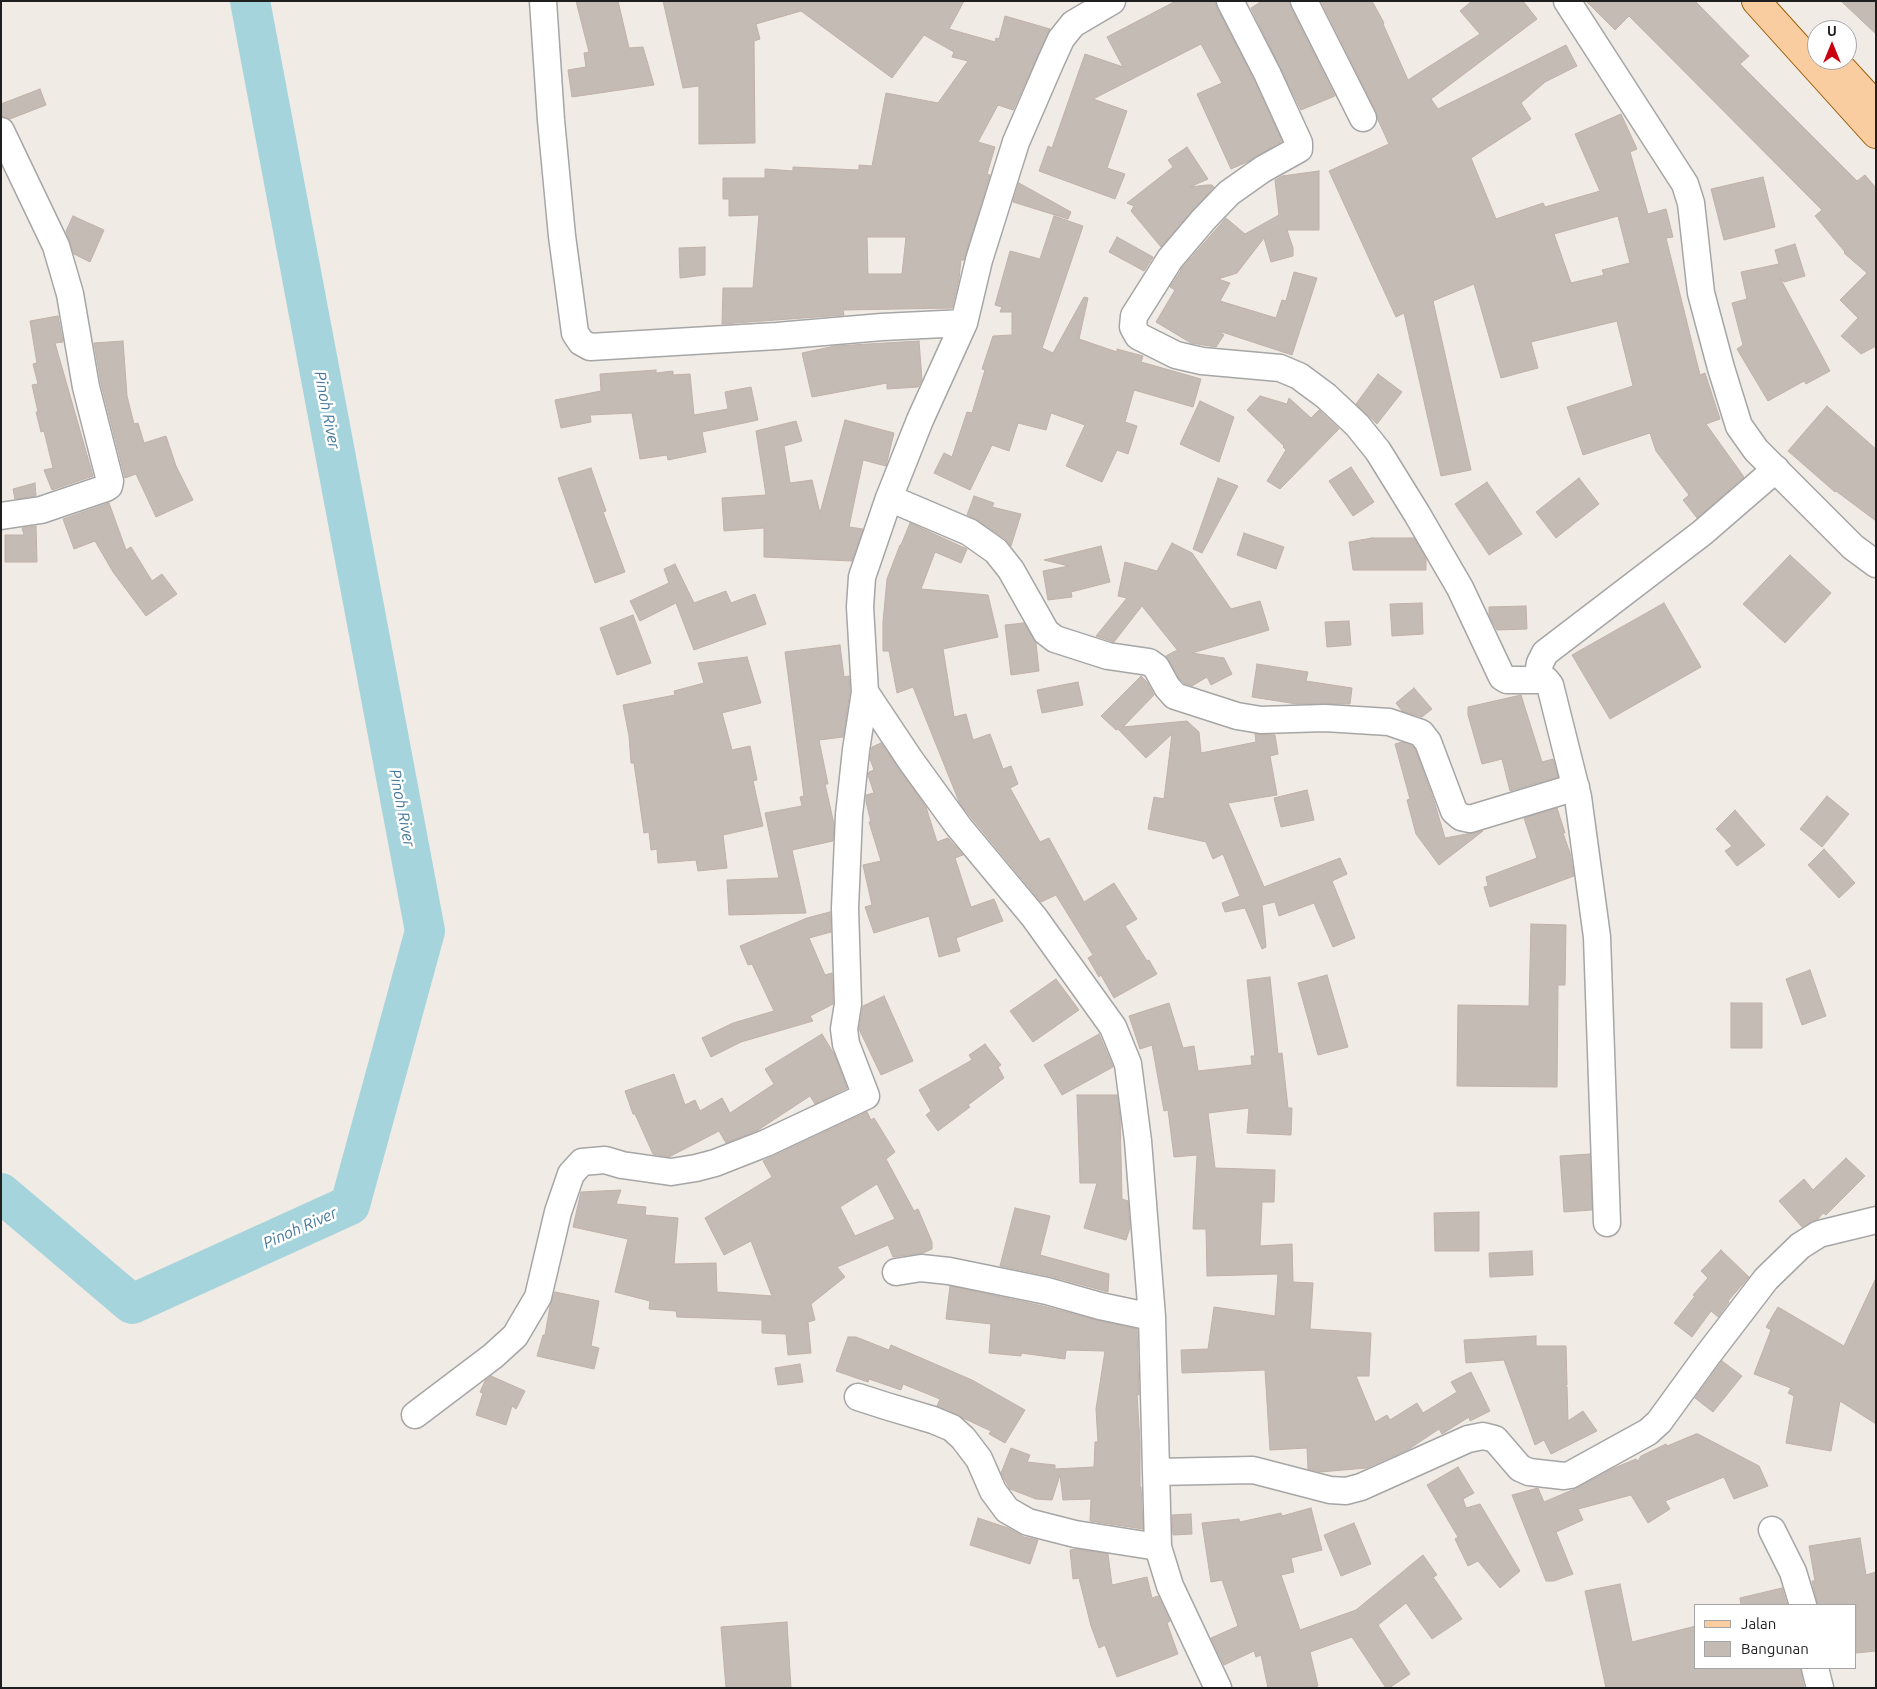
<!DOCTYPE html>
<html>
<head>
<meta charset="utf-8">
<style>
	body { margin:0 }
	#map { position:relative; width:1877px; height:1689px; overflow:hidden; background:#f0ebe5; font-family:Ubuntu,sans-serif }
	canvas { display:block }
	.frame { position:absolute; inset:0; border:2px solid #1f1f1f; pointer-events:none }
	.legend { position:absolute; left:1694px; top:1604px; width:162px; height:65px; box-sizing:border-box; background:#fff; border:1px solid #a5a5a5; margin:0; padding:6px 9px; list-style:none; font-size:15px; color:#1f1f1f }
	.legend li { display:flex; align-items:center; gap:10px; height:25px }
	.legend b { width:25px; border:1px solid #a5a5a5 }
	.north { position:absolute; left:1807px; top:20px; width:50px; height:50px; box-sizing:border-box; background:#fff; border:1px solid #a5a5a5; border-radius:50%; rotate:0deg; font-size:14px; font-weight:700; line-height:20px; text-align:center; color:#1f1f1f }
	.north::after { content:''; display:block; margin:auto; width:18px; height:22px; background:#cb0311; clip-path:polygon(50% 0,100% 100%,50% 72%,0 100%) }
</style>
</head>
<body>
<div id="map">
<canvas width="1877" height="1689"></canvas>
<div class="frame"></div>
<ul class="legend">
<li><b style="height:6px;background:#facda0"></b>Jalan</li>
<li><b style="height:14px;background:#c4bbb5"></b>Bangunan</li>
</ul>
<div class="north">U</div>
</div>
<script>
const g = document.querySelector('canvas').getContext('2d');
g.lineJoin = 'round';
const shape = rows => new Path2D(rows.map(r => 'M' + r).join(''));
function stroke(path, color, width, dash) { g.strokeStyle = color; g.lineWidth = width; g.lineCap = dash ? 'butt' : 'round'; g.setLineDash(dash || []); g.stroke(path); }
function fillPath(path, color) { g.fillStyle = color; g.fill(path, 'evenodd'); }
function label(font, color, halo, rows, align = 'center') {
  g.font = font + ' Ubuntu,sans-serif'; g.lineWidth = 5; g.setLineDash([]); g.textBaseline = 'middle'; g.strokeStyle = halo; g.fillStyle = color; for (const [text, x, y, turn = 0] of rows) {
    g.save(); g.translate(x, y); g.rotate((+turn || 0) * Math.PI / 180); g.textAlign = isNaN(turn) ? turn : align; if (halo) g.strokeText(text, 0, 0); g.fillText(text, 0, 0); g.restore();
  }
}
const river = shape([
	[1,1193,132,1304,350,1205,425,931,250,1]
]);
const building = shape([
	[576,1,618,1,629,48,643,47,654,85,572,97,568,70,586,67,584,53,589,52,576,1],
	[663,1,964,1,949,29,995,42,996,38,999,39,1005,16,1050,29,1013,110,998,105,978,142,995,147,987,174,990,175,964,260,961,260,959,279,952,308,843,310,844,315,722,324,723,288,753,288,759,215,729,216,729,199,723,199,723,178,765,178,765,169,793,171,793,167,859,170,859,165,872,166,886,93,938,103,968,61,952,57,954,52,924,35,892,78,801,11,756,24,760,39,754,41,755,143,699,144,699,86,683,88,663,1],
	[867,237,906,237,902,274,868,274,867,237],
	[1176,1,1215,1,1217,8,1254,80,1282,141,1247,162,1231,169,1197,94,1222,83,1201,44,1093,99,1127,111,1107,168,1125,174,1115,199,1039,171,1048,146,1052,148,1085,54,1123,67,1107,37,1176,1],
	[1262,1,1289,1,1291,8,1335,96,1301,110,1251,8,1262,1],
	[1321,1,1372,1,1384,23,1383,24,1408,80,1480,34,1460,11,1472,1,1523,1,1537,19,1431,99,1438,109,1566,45,1577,66,1545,82,1521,103,1531,119,1471,158,1496,219,1543,203,1545,207,1600,191,1575,134,1621,114,1637,149,1630,152,1648,214,1666,209,1673,237,1666,238,1700,375,1705,373,1720,419,1706,424,1744,477,1697,518,1683,500,1689,495,1656,451,1650,433,1583,455,1567,407,1633,386,1617,321,1531,342,1538,368,1501,378,1474,284,1433,301,1471,470,1441,476,1404,313,1396,317,1329,171,1389,144,1378,120,1376,111,1321,1],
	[1618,216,1630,263,1602,270,1604,275,1571,283,1554,234,1618,216],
	[1586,1,1695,1,1749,56,1740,64,1857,181,1865,175,1876,188,1876,346,1861,354,1841,336,1858,318,1840,300,1867,273,1844,253,1845,252,1815,216,1822,210,1629,16,1615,30,1586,1],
	[1841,1,1876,1,1876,34,1841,1],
	[40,89,46,105,10,119,1,116,1,104,40,89],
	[1187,147,1208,179,1190,187,1207,185,1212,185,1214,187,1161,247,1131,211,1134,206,1127,203,1173,167,1168,160,1187,147],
	[1319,171,1319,230,1287,230,1293,248,1293,256,1271,262,1264,238,1237,273,1218,279,1230,283,1220,301,1276,318,1282,300,1286,301,1294,272,1317,278,1292,355,1219,331,1224,335,1216,347,1191,343,1156,322,1175,290,1170,287,1180,272,1182,273,1180,271,1182,268,1226,218,1245,234,1279,215,1275,180,1282,176,1319,171],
	[1763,177,1775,227,1724,240,1711,189,1763,177],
	[1019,183,1071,212,1068,219,1013,202,1019,183],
	[73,216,104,230,90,262,74,254,66,231,73,216],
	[1054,216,1083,226,1042,348,1053,353,1084,297,1088,298,1079,339,1117,352,1117,349,1143,356,1141,362,1201,379,1193,407,1134,390,1125,422,1137,426,1128,454,1117,450,1102,482,1066,466,1085,425,1051,413,1046,430,1018,423,1009,451,992,445,970,490,934,473,944,453,952,457,967,412,972,413,985,370,982,369,993,336,1012,335,1012,312,1000,312,1002,307,995,305,1010,251,1040,259,1054,216],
	[1117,237,1153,257,1144,271,1109,252,1117,237],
	[1795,244,1805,276,1784,282,1780,278,1830,371,1806,384,1804,381,1768,401,1737,349,1743,345,1732,303,1747,299,1741,272,1779,264,1775,250,1795,244],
	[705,247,705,275,680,278,679,248,705,247],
	[58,316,63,342,55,343,93,476,52,490,44,470,53,468,44,431,41,432,36,412,38,412,32,385,38,384,33,364,37,363,30,321,58,316],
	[123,341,127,396,134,424,138,423,144,443,166,436,176,466,193,500,156,517,136,474,125,478,101,384,94,343,123,341],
	[919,341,922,380,918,387,887,389,887,383,812,397,802,353,835,346,919,341],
	[656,370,656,373,673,371,673,375,690,374,694,415,728,409,725,392,751,387,758,420,702,432,706,452,668,460,667,455,640,459,632,413,590,415,591,422,561,428,555,400,601,391,600,374,656,370],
	[1378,374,1402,392,1377,424,1356,404,1378,374],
	[1260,396,1287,404,1289,398,1311,418,1319,410,1339,429,1280,489,1267,481,1286,450,1283,447,1284,446,1247,410,1260,396],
	[1200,401,1234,417,1219,462,1180,444,1200,401],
	[1827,406,1876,449,1876,521,1836,491,1835,492,1788,451,1827,406],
	[845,420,894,433,886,466,863,460,849,527,863,529,852,561,764,557,764,528,724,531,722,498,766,495,756,431,796,421,802,441,784,446,790,483,812,480,820,513,845,420],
	[1351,467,1374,502,1353,516,1329,481,1351,467],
	[591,468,606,511,603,512,625,572,595,583,558,478,591,468],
	[1218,478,1238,486,1202,553,1193,549,1218,478],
	[1579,478,1599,504,1556,538,1536,512,1579,478],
	[1487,482,1522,534,1489,555,1455,504,1487,482],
	[35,483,36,496,15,499,13,489,35,483],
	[974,496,994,503,992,507,1021,514,1011,546,1005,539,977,520,967,515,974,496],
	[109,503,126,550,131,547,152,581,162,574,177,594,146,616,113,572,95,541,74,549,63,519,109,503],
	[910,523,967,549,961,563,935,552,921,589,988,595,998,637,943,649,954,717,966,714,973,740,990,734,1003,769,1011,766,1018,784,1010,788,1040,842,1049,838,1084,902,1114,883,1137,919,1125,926,1147,961,1149,960,1157,974,1114,998,1101,975,1099,977,1088,958,1093,955,1056,895,1041,902,960,804,913,687,897,693,889,651,883,651,883,622,887,579,900,545,901,545,910,523],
	[36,526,37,562,5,562,5,535,24,535,22,528,36,526],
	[1244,533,1284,547,1276,569,1237,555,1244,533],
	[1372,538,1414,538,1426,559,1426,570,1353,570,1349,542,1372,538],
	[1172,543,1192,553,1231,609,1260,601,1269,630,1192,653,1224,658,1232,674,1211,685,1207,677,1192,686,1184,683,1179,678,1166,656,1175,651,1178,651,1142,606,1114,642,1096,636,1127,598,1118,596,1125,562,1157,571,1172,543],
	[1101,546,1110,582,1071,592,1072,597,1048,600,1043,571,1069,566,1044,560,1101,546],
	[1790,555,1831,593,1785,643,1743,604,1790,555],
	[675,564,694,603,726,591,731,603,755,594,766,624,694,650,676,603,640,621,630,601,669,583,664,569,675,564],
	[1422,603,1423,634,1392,636,1390,604,1422,603],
	[1664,603,1701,667,1610,719,1572,655,1664,603],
	[1526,606,1527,629,1497,630,1489,615,1489,607,1526,606],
	[633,615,651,663,617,675,600,628,633,615],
	[1349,621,1351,645,1327,647,1325,622,1349,621],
	[1024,623,1036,643,1039,671,1011,675,1005,625,1024,623],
	[840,645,844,677,849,676,850,691,843,737,819,740,828,784,825,784,834,824,833,841,792,850,806,913,729,915,727,880,779,878,765,813,802,806,800,797,804,796,785,652,840,645],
	[747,657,761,703,722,713,732,750,750,746,757,780,753,781,763,826,723,835,727,868,698,871,696,860,658,863,657,849,651,850,649,832,644,833,634,763,631,763,629,736,623,705,675,695,674,691,704,683,698,663,747,657],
	[1257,664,1308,672,1306,681,1352,688,1350,704,1297,704,1252,697,1257,664],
	[1141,676,1147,682,1154,695,1123,727,1187,721,1199,732,1201,753,1256,742,1255,734,1275,735,1278,754,1270,756,1277,795,1228,803,1264,887,1340,858,1347,874,1332,881,1355,938,1333,947,1314,903,1279,916,1275,902,1262,905,1266,947,1262,949,1245,908,1225,912,1222,903,1240,896,1223,854,1213,859,1206,842,1148,829,1154,797,1164,799,1172,734,1146,758,1118,729,1116,730,1101,716,1141,676],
	[1078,682,1083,705,1042,713,1037,690,1078,682],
	[1414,688,1432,709,1422,717,1402,711,1396,703,1414,688],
	[1521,695,1542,762,1553,759,1558,777,1510,791,1502,759,1482,764,1468,715,1468,707,1521,695],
	[1402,742,1412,746,1415,749,1434,801,1445,838,1483,831,1439,865,1416,834,1407,800,1410,799,1395,744,1402,742],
	[881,743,926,807,937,842,948,838,963,855,955,858,971,907,994,899,1003,921,956,938,960,951,939,957,929,916,874,933,865,907,872,905,863,865,881,861,869,822,871,822,866,802,866,795,874,793,868,775,869,772,874,770,870,759,872,747,881,743],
	[1307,790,1314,820,1281,827,1274,798,1307,790],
	[1827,796,1849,814,1822,847,1800,829,1827,796],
	[1557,808,1565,833,1563,833,1570,853,1574,876,1490,907,1484,887,1488,886,1486,877,1537,858,1524,818,1557,808],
	[1735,810,1765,845,1737,866,1725,851,1732,846,1716,829,1735,810],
	[1824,849,1855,883,1839,898,1808,865,1824,849],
	[830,912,831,932,809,938,825,975,832,973,833,1004,810,1016,813,1021,741,1042,711,1057,702,1038,733,1023,774,1011,752,964,748,965,740,946,807,918,830,912],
	[1531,924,1566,925,1565,985,1558,985,1557,1087,1457,1086,1458,1005,1529,1006,1531,924],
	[1810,970,1826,1016,1802,1025,1786,979,1810,970],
	[1327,975,1348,1047,1318,1055,1298,983,1327,975],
	[1270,977,1278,1054,1282,1053,1288,1108,1292,1108,1291,1135,1247,1133,1249,1108,1208,1113,1215,1168,1275,1170,1274,1202,1262,1202,1260,1246,1292,1244,1293,1282,1313,1283,1310,1329,1371,1333,1369,1376,1356,1376,1375,1422,1387,1415,1390,1420,1417,1403,1423,1413,1457,1392,1451,1382,1471,1372,1490,1411,1470,1421,1469,1417,1442,1434,1439,1429,1409,1449,1366,1468,1320,1472,1308,1469,1307,1448,1270,1450,1265,1370,1182,1373,1181,1350,1208,1349,1214,1307,1275,1316,1278,1274,1207,1276,1206,1229,1193,1229,1197,1155,1174,1157,1168,1110,1164,1111,1152,1045,1140,1049,1129,1016,1169,1003,1183,1048,1194,1046,1198,1071,1252,1065,1251,1056,1255,1056,1247,980,1270,977],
	[1056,979,1079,1010,1033,1042,1010,1011,1056,979],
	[884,996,913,1061,881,1075,859,1029,863,1006,884,996],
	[1731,1003,1762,1003,1762,1048,1731,1048,1731,1003],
	[822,1034,834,1054,847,1088,815,1104,810,1096,758,1130,726,1143,719,1131,669,1157,653,1154,635,1114,633,1114,625,1091,674,1074,685,1105,695,1100,700,1111,722,1098,730,1113,774,1084,765,1069,822,1034],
	[1099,1034,1113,1067,1062,1095,1044,1065,1099,1034],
	[985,1044,1001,1065,998,1067,1004,1078,968,1105,970,1107,938,1131,926,1115,931,1111,919,1090,972,1060,969,1055,985,1044],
	[1077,1095,1117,1095,1120,1116,1122,1199,1128,1201,1130,1228,1126,1240,1084,1228,1097,1183,1080,1183,1077,1095],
	[867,1112,871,1120,874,1118,895,1152,886,1159,914,1211,918,1209,932,1242,932,1249,923,1253,893,1257,888,1245,837,1267,845,1277,811,1304,815,1320,808,1322,811,1353,788,1355,786,1334,762,1333,762,1320,677,1317,676,1311,649,1309,650,1301,615,1292,628,1239,573,1227,581,1192,621,1190,616,1204,646,1207,645,1215,678,1218,674,1264,716,1263,717,1292,772,1296,751,1241,724,1255,705,1218,772,1177,763,1161,867,1112],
	[877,1184,895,1219,855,1236,840,1207,877,1184],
	[1590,1154,1592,1210,1564,1212,1560,1156,1590,1154],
	[1846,1158,1865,1176,1826,1215,1823,1213,1818,1219,1802,1227,1779,1201,1804,1179,1813,1190,1846,1158],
	[1015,1208,1050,1216,1040,1255,1109,1274,1108,1292,1050,1276,1000,1266,1015,1208],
	[1479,1212,1479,1251,1435,1251,1434,1213,1479,1212],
	[1721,1250,1749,1277,1728,1301,1729,1302,1718,1317,1711,1311,1692,1337,1674,1323,1695,1296,1693,1295,1708,1278,1701,1271,1721,1250],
	[1532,1251,1533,1275,1490,1277,1489,1253,1532,1251],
	[1876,1278,1876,1424,1840,1401,1831,1451,1786,1443,1794,1396,1788,1393,1791,1388,1754,1374,1771,1330,1766,1327,1778,1307,1844,1346,1876,1278],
	[950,1286,1043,1306,1096,1320,1137,1329,1139,1395,1137,1394,1140,1444,1140,1486,1141,1487,1143,1529,1090,1521,1091,1499,1063,1500,1060,1475,1052,1500,1036,1499,1010,1489,1001,1473,1011,1448,1030,1455,1027,1462,1055,1465,1055,1469,1094,1467,1095,1442,1098,1442,1096,1409,1105,1351,1066,1350,1065,1359,1021,1353,1021,1356,989,1353,991,1324,946,1319,950,1286],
	[555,1292,599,1301,591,1346,599,1348,594,1369,537,1356,543,1335,545,1335,550,1306,555,1292],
	[1536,1336,1536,1346,1566,1346,1567,1385,1565,1384,1567,1387,1568,1421,1583,1411,1597,1431,1551,1454,1544,1440,1535,1445,1504,1360,1466,1363,1464,1340,1536,1336],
	[848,1337,856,1337,889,1350,891,1345,972,1380,1025,1410,1005,1443,989,1434,991,1431,937,1406,940,1399,903,1384,901,1390,869,1379,868,1382,836,1371,848,1337],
	[1722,1361,1742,1376,1713,1412,1695,1398,1722,1361],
	[800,1364,803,1382,778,1385,775,1368,800,1364],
	[491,1376,525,1391,516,1409,512,1406,506,1425,476,1415,483,1393,480,1392,485,1381,491,1376],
	[1696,1434,1698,1434,1759,1466,1768,1486,1734,1499,1724,1477,1665,1501,1670,1509,1648,1523,1631,1495,1578,1509,1583,1520,1556,1532,1573,1574,1554,1581,1546,1581,1512,1495,1538,1488,1544,1502,1577,1488,1614,1468,1636,1459,1638,1461,1641,1456,1666,1444,1667,1446,1696,1434],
	[1458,1467,1474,1493,1463,1499,1466,1508,1480,1504,1520,1571,1500,1588,1478,1561,1468,1566,1455,1539,1458,1537,1427,1485,1458,1467],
	[1311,1508,1322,1550,1291,1558,1294,1572,1281,1575,1300,1630,1356,1610,1423,1555,1437,1575,1433,1577,1462,1619,1432,1639,1406,1603,1378,1625,1410,1674,1389,1688,1386,1688,1352,1637,1310,1652,1318,1686,1308,1688,1268,1688,1261,1655,1256,1657,1254,1651,1224,1665,1211,1638,1238,1626,1222,1580,1211,1582,1202,1523,1239,1519,1240,1522,1281,1513,1282,1516,1311,1508],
	[1191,1514,1192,1534,1173,1535,1172,1515,1191,1514],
	[978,1518,1008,1528,1024,1537,1038,1540,1030,1564,970,1545,978,1518],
	[1354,1523,1371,1564,1341,1576,1324,1535,1354,1523],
	[1860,1538,1866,1575,1876,1572,1876,1651,1856,1653,1856,1605,1818,1605,1812,1581,1815,1581,1809,1546,1860,1538],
	[1077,1549,1108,1554,1112,1585,1147,1577,1152,1598,1158,1596,1170,1621,1167,1623,1178,1654,1117,1677,1105,1645,1099,1648,1091,1626,1079,1578,1073,1579,1070,1550,1077,1549],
	[1620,1584,1632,1642,1696,1626,1696,1668,1800,1668,1804,1688,1606,1688,1585,1591,1620,1584],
	[1782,1588,1787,1605,1741,1605,1740,1598,1782,1588],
	[787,1622,791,1688,726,1688,721,1627,787,1622]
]);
const minor = shape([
	[543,1,551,120,562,236,575,333,581,342,590,347,777,336,882,327,964,323],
	[1112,1,1073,24,1061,39,1051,61,1016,142,979,260,964,323,920,420,889,498,862,577,860,607,865,692,911,761,959,827,1034,917,1113,1027,1128,1064,1138,1141,1152,1317,1158,1547,1170,1586,1218,1688],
	[1230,1,1267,73,1299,143,1299,149,1263,169,1229,193,1204,219,1170,259,1134,316,1133,327,1138,336,1176,355,1202,361,1280,368,1299,376,1326,396,1357,425,1378,451,1417,514,1460,588,1502,677,1507,680,1546,680,1550,685,1578,797,1597,937,1607,1223],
	[1304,1,1363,118],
	[1567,1,1685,184,1691,203,1701,293,1721,368,1739,426,1756,450,1853,547,1876,564],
	[1,131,56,246,70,294,86,387,110,481,109,486,106,488,41,510,1,516],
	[889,498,969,532,996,551,1011,570,1046,632,1055,639,1108,656,1149,662,1156,667,1167,687,1175,696,1237,716,1261,720,1325,718,1389,722,1421,733,1428,742,1454,811,1461,817,1470,819,1576,787],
	[1537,679,1540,663,1545,653,1702,533,1776,469],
	[896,1272,921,1268,949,1271,1047,1291,1100,1306,1152,1317],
	[858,1397,886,1406,933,1420,952,1428,963,1438,979,1459,993,1491,1007,1510,1028,1522,1075,1534,1158,1547],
	[415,1415,493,1356,515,1336,538,1297,558,1212,571,1174,582,1162,605,1160,622,1165,671,1172,696,1168,715,1163,766,1143,866,1096,846,1044,844,1029,848,1004,845,908,849,815,856,750,865,692],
	[1157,1472,1253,1470,1330,1490,1346,1491,1361,1487,1468,1439,1483,1436,1495,1439,1520,1468,1529,1472,1564,1476,1570,1475,1648,1432,1659,1422,1707,1356,1766,1279,1800,1246,1819,1234,1876,1220],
	[1772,1530,1793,1572,1803,1605],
	[1815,1668,1820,1688]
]);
const major = shape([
	[1756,1,1876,134],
	[1834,60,1876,106]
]);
const waterNames = [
	["Pinoh River",327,410,79],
	["Pinoh River",402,808,79],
	["Pinoh River",300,1228,-24]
];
stroke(river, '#a6d4dc', 40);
fillPath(building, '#c4bbb5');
stroke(building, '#c1b1a8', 1);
stroke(minor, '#a6a6a6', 29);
stroke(major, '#975c03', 30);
stroke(minor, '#fff', 26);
stroke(major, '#facda0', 28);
label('italic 16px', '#46789d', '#fff', waterNames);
</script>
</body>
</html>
